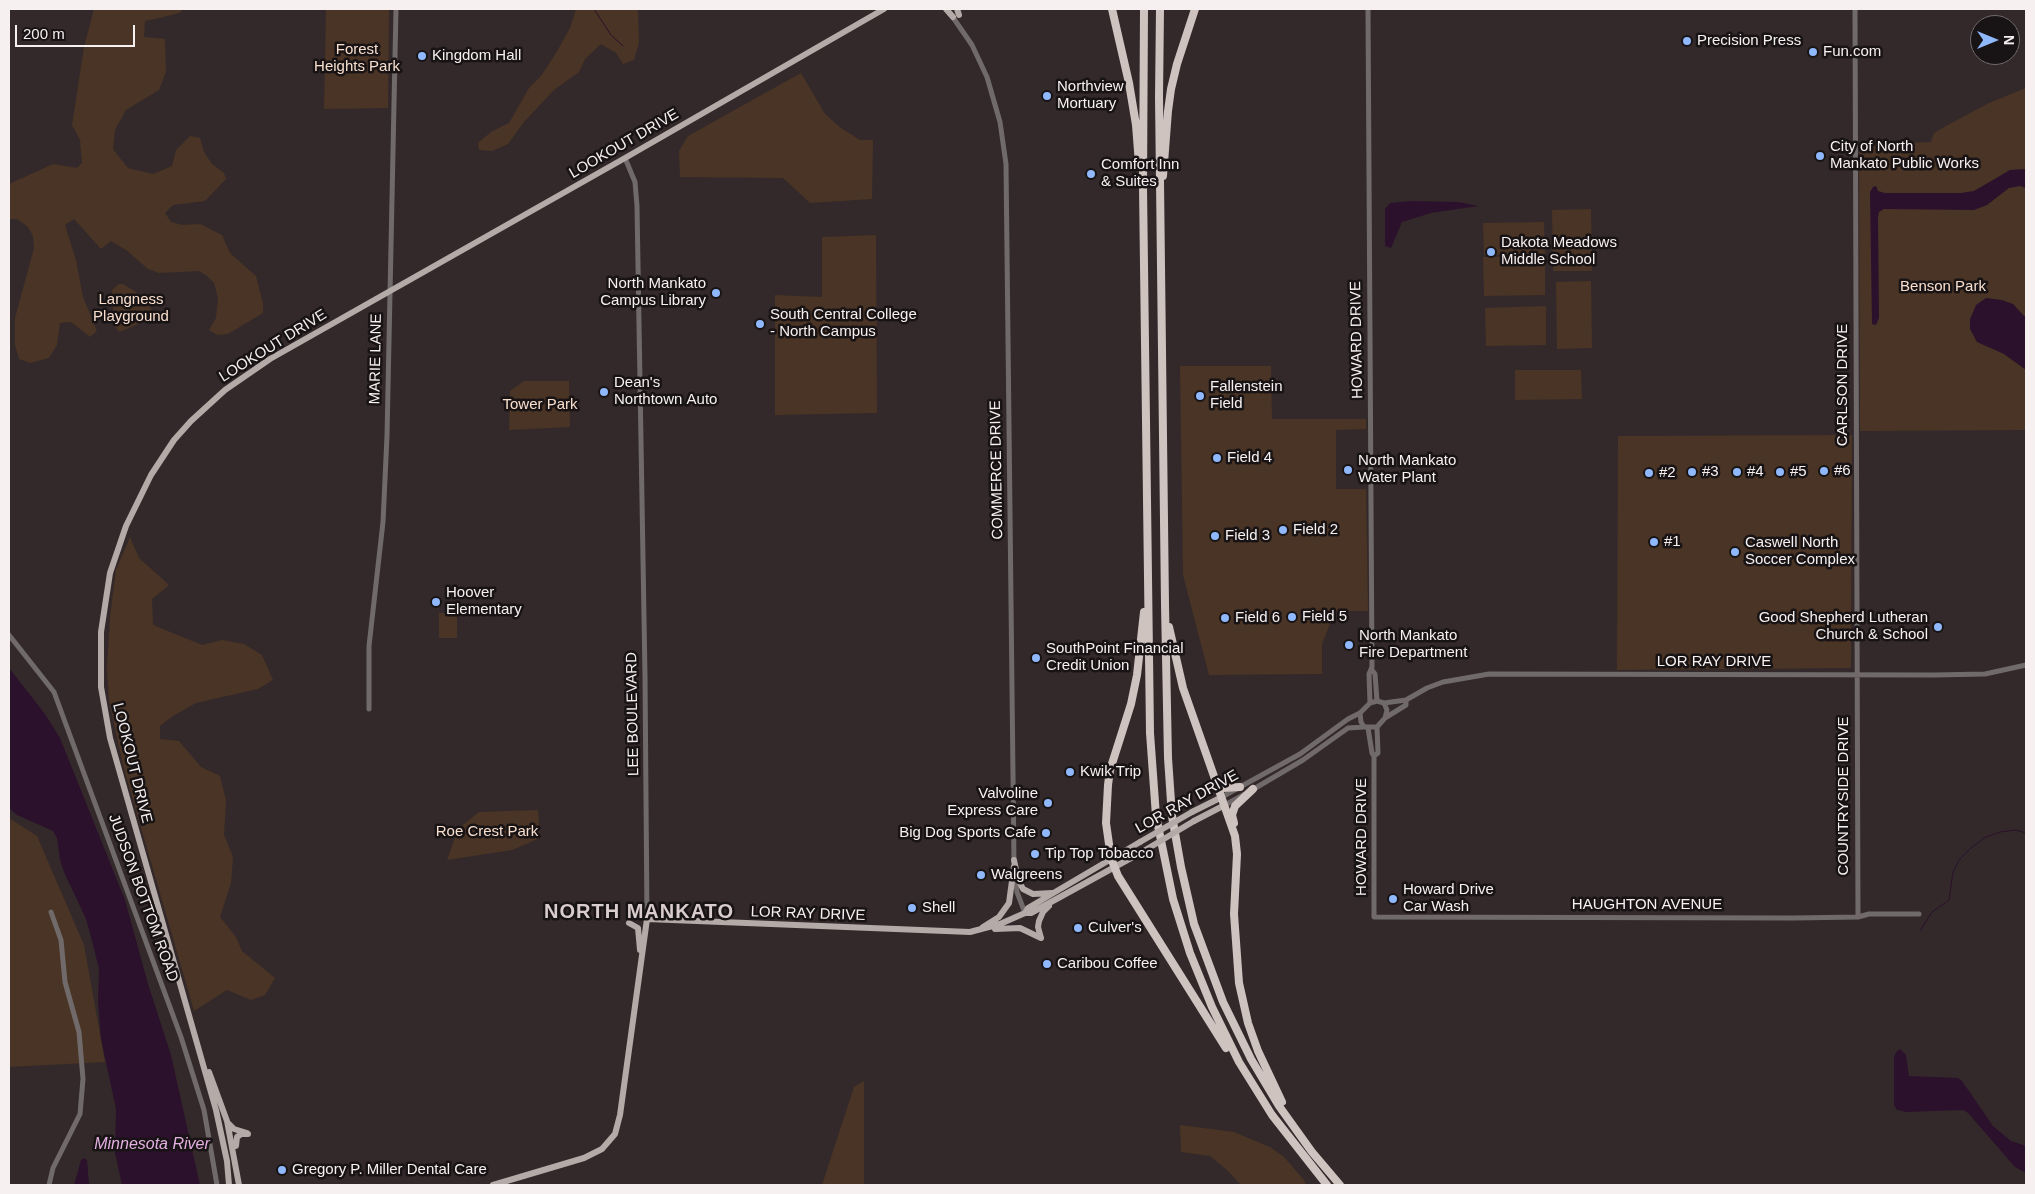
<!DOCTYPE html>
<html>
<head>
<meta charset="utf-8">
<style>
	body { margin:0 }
	#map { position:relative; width:2035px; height:1194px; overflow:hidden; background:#33292a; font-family:Helvetica,sans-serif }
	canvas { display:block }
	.frame { position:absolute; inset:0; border:10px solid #f7f0f0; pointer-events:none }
	.north { position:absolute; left:1970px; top:15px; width:50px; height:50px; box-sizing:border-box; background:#181314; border:1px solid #716b6c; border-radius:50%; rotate:90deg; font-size:14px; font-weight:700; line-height:20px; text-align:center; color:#f7f0f0 }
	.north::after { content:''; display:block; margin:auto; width:18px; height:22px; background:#90b8fd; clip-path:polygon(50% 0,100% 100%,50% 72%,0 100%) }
	.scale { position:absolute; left:15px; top:25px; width:120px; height:22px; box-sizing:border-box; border:2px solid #f7f0f0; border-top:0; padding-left:6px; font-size:15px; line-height:18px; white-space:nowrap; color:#f7f0f0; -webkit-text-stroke:4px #181314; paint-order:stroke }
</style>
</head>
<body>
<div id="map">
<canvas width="2035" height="1194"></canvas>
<div class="frame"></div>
<div class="north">N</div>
<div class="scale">200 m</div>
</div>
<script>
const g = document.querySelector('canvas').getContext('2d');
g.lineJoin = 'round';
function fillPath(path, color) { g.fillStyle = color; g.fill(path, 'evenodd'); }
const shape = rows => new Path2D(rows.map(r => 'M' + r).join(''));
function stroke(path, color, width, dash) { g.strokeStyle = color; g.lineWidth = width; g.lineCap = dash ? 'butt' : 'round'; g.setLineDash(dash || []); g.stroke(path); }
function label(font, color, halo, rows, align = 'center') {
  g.font = font + ' Helvetica,sans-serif'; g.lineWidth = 5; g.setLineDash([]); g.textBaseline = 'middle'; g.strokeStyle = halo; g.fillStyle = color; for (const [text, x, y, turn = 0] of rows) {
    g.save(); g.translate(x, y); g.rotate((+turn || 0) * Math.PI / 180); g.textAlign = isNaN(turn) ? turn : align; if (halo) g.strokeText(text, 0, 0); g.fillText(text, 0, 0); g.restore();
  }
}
const green = shape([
	[94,9,181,9,181,12,172,15,145,21,144,37,165,39,166,72,159,90,126,110,115,130,113,149,128,168,153,174,172,166,176,150,190,136,200,138,204,152,212,164,224,173,226,179,205,201,173,205,165,213,171,222,183,225,200,224,222,235,230,253,256,276,263,304,263,313,228,334,217,335,209,330,216,318,218,298,214,283,207,276,199,271,159,273,148,269,126,250,111,241,101,249,74,219,65,225,76,260,83,297,97,331,90,337,71,322,60,323,57,345,49,358,30,363,19,359,15,345,15,318,34,248,33,236,28,227,17,219,9,219,9,184,53,164,77,168,82,163,80,140,72,125,84,47],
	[326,9,389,9,388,108,324,109],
	[576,9,638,9,639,43,634,60,623,64,616,53,601,44,585,59,579,72,554,90,524,122,508,144,492,151,479,150,478,143,491,132,509,123,529,88,541,76,556,53,570,28],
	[801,73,825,114,841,128,860,140,873,140,872,199,810,203,783,178,680,177,679,151,688,136],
	[2026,88,2026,430,1860,431,1859,145,1931,142,1934,133,1944,127,1989,103],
	[1591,209,1592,271,1553,271,1552,210],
	[1544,222,1545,254,1484,255,1483,223],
	[876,235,877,413,775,415,775,295,822,297,822,237],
	[1545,256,1545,295,1484,296,1483,257],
	[1591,281,1592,348,1557,349,1556,282],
	[119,284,123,284,144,297,154,314,151,318,120,332,114,326,112,290],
	[1546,306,1546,345,1486,346,1485,308],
	[1180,366,1271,366,1272,419,1366,419,1366,429,1336,430,1336,489,1366,489,1368,611,1335,611,1322,644,1322,674,1209,675,1183,575],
	[1515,370,1581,370,1582,399,1515,400],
	[524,381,569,381,570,427,509,430,510,391],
	[1852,435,1851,668,1617,670,1618,436],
	[130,537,139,558,169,585,152,599,153,625,202,645,222,640,244,644,262,655,273,680,258,689,196,703,173,716,160,726,160,739,179,741,201,767,220,776,226,800,224,835,233,857,231,883,220,917,236,937,242,951,275,978,265,995,251,1000,227,990,194,1011,123,765,109,701,107,668,110,617,116,570],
	[439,613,457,613,457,638,439,638],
	[538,810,540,838,512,850,447,860,458,829,479,812],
	[9,818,37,836,84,945,105,1062,9,1067],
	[864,1081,864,1185,822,1185,854,1087],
	[1180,1125,1234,1132,1270,1147,1284,1157,1304,1180,1306,1185,1241,1185,1228,1171,1210,1156,1181,1152]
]);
const water = shape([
	[2026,169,2026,188,2020,186,2009,188,1987,205,1974,210,1884,209,1879,212,1878,217,1879,318,1876,325,1872,324,1870,192,1873,187,1876,186,1878,191,1885,193,1961,193,1974,191,2010,170],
	[1412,201,1459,202,1478,206,1431,213,1402,222,1391,248,1385,246,1385,209,1390,203],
	[1986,298,2002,300,2013,304,2026,318,2026,370,2004,354,1977,342,1970,329,1970,319,1976,305],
	[9,668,45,714,60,738,125,900,148,984,171,1055,200,1185,122,1185,115,1153,116,1109,101,1039,98,1001,99,969,91,937,86,919,64,872,60,860,57,838,53,831,17,815,9,808],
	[1900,1049,1906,1055,1909,1076,1958,1078,1962,1081,1993,1126,2011,1141,2026,1146,2026,1173,2015,1167,1968,1113,1963,1110,1906,1112,1897,1110,1894,1105,1894,1058,1896,1052],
	[84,1158,87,1160,89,1185,74,1185,81,1160]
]);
const stream = shape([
	[594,9,611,35,623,46],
	[1920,931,1932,912,1949,900,1953,872,1959,860,1971,848,1984,838,2000,832,2016,830,2026,833]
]);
const minor = shape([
	[1368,9,1372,667,1369,674,1370,703],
	[1855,9,1858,917],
	[952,16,972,45,987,77,1000,122,1006,164,1014,863],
	[625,158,635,182,637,206,645,676,647,919],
	[9,635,54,692,181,1037,204,1110,217,1185],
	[1372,670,1375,674,1377,701],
	[1377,701,1384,703,1387,710,1385,718,1377,727,1364,727,1361,722,1360,713,1370,703,1377,701],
	[1384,703,1406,700,1427,688,1443,682,1489,674,1935,675,1985,674,2026,665],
	[369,709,369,646,383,522,387,436,396,9],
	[1385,718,1406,705,1406,700],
	[1368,728,1372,753,1374,756,1374,917,1793,918,1858,917,1869,914,1919,914],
	[1374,756,1378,753,1377,727],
	[1252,790,1303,760,1348,728,1364,727],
	[1220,798,1300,754,1348,719,1360,713],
	[1223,806,1245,794],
	[1015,876,1017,892,1025,913],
	[49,1185,53,1168,80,1114,83,1079,79,1032,65,982,61,940,51,912]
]);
const major = shape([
	[946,9,953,17],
	[957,9,959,15],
	[1192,812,1220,798],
	[1194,821,1223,806],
	[1014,860,1018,879,1023,889,1033,894,1052,893],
	[1025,913,1028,908,1140,842],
	[629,923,638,928,640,950],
	[983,927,999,917,1009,903,1014,866],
	[995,929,1020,928,1041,938],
	[1041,938,1038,927,1039,921,1043,912,1049,906],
	[209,1072,227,1121,239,1185],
	[228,1123,234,1129,247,1133],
	[236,1146,237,1137,241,1134,248,1134],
	[229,1185,227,1161,216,1110,110,738,101,687,101,632,110,573,126,526,151,475,174,440,191,421,225,390,270,359,625,158,884,9],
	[493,1185,584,1158,602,1149,615,1134,620,1115,647,919,970,932,1000,924,1025,913,1031,913,1142,852]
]);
const highway = shape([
	[1112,9,1129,83,1136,125,1139,164],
	[1144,9,1143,187,1150,733,1156,816,1173,899,1190,953,1212,1007,1239,1062,1272,1115,1327,1185],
	[1160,9,1159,97,1165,605,1168,758,1172,816,1181,867,1194,924,1223,1002,1251,1059,1279,1106,1312,1152,1340,1185],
	[1163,176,1168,111,1171,89,1177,64,1195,9],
	[1144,612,1137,675,1131,704,1110,770,1108,785,1106,823,1111,858,1118,876,1226,1048],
	[1169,627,1183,688,1235,836,1237,854,1234,914,1239,983,1248,1023,1258,1051,1282,1102],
	[1215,783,1223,788,1240,787],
	[1234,823,1232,815,1235,806,1253,789]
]);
const majorBridge = shape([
	[1140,842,1192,812],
	[1142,852,1194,821]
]);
const markers = [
	[1687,41,5,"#90b8fd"],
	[1813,52,5,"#90b8fd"],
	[422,56,5,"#90b8fd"],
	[1047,96,5,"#90b8fd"],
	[1820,156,5,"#90b8fd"],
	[1091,174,5,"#90b8fd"],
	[1491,252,5,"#90b8fd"],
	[716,293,5,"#90b8fd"],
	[760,324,5,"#90b8fd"],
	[604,392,5,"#90b8fd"],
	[1200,396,5,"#90b8fd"],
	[1217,458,5,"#90b8fd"],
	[1348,470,5,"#90b8fd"],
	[1824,471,5,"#90b8fd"],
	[1692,472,5,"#90b8fd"],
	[1737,472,5,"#90b8fd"],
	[1780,472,5,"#90b8fd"],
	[1649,473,5,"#90b8fd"],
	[1283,530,5,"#90b8fd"],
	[1215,536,5,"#90b8fd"],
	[1654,542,5,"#90b8fd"],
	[1735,552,5,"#90b8fd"],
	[436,602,5,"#90b8fd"],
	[1292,617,5,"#90b8fd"],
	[1225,618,5,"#90b8fd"],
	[1938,627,5,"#90b8fd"],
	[1349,645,5,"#90b8fd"],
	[1036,658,5,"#90b8fd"],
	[1070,772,5,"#90b8fd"],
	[1048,803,5,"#90b8fd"],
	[1046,833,5,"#90b8fd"],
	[1035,854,5,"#90b8fd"],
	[981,875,5,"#90b8fd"],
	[1393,899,5,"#90b8fd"],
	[912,908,5,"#90b8fd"],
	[1078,928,5,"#90b8fd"],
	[1047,964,5,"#90b8fd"],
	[282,1170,5,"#90b8fd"]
];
const poiNames = [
	["Precision Press",1697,41],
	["Fun.com",1823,52],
	["Kingdom Hall",432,56],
	["Northview",1057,87],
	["Mortuary",1057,104],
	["City of North",1830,147],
	["Mankato Public Works",1830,164],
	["Comfort Inn",1101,165],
	["& Suites",1101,182],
	["Dakota Meadows",1501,243],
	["Middle School",1501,260],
	["North Mankato",706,284,"right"],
	["Campus Library",706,301,"right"],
	["South Central College",770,315],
	["- North Campus",770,332],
	["Dean's",614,383],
	["Northtown Auto",614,400],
	["Fallenstein",1210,387],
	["Field",1210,404],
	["Field 4",1227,458],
	["North Mankato",1358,461],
	["Water Plant",1358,478],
	["#6",1834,471],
	["#3",1702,472],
	["#4",1747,472],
	["#5",1790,472],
	["#2",1659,473],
	["Field 2",1293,530],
	["Field 3",1225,536],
	["#1",1664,542],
	["Caswell North",1745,543],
	["Soccer Complex",1745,560],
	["Hoover",446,593],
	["Elementary",446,610],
	["Field 5",1302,617],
	["Field 6",1235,618],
	["Good Shepherd Lutheran",1928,618,"right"],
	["Church & School",1928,635,"right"],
	["North Mankato",1359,636],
	["Fire Department",1359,653],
	["SouthPoint Financial",1046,649],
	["Credit Union",1046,666],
	["Kwik Trip",1080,772],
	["Valvoline",1038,794,"right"],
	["Express Care",1038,811,"right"],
	["Big Dog Sports Cafe",1036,833,"right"],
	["Tip Top Tobacco",1045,854],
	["Walgreens",991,875],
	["Howard Drive",1403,890],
	["Car Wash",1403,907],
	["Shell",922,908],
	["Culver's",1088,928],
	["Caribou Coffee",1057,964],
	["Gregory P. Miller Dental Care",292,1170]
];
const parkNames = [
	["Forest",357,50],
	["Heights Park",357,67],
	["Benson Park",1943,287],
	["Langness",131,300],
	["Playground",131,317],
	["Tower Park",540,405],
	["Roe Crest Park",487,832]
];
const streetNames = [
	["LOOKOUT DRIVE",624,144,-30],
	["HOWARD DRIVE",1357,340,-91],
	["LOOKOUT DRIVE",273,346,-32],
	["MARIE LANE",376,359,-89],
	["CARLSON DRIVE",1843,385,-90],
	["COMMERCE DRIVE",997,470,-91],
	["LOR RAY DRIVE",1714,662],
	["LEE BOULEVARD",633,714,-91],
	["LOOKOUT DRIVE",132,763,76],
	["COUNTRYSIDE DRIVE",1844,796,-90],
	["LOR RAY DRIVE",1187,802,-29],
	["HOWARD DRIVE",1362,837,-90],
	["JUDSON BOTTOM ROAD",143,898,70],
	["HAUGHTON AVENUE",1647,905],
	["LOR RAY DRIVE",808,914,2]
];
const waterNames = [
	["Minnesota River",152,1145]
];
const districtNames = [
	["NORTH MANKATO",639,912]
];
fillPath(green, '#4a3425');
fillPath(water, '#2b112b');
stroke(stream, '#2b112b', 1);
stroke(minor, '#706b6a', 5);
stroke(major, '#b4aaa8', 6);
stroke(highway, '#cfc3c0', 8);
stroke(majorBridge, '#b4aaa8', 6);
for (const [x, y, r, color] of markers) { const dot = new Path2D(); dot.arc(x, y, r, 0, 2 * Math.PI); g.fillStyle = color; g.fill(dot); stroke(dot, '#181314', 2); }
label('15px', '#f7f0f0', '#181314', poiNames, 'left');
label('15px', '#f8dfce', '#181314', parkNames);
label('15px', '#f7f0f0', '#181314', streetNames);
label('italic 16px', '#e4b0e2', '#181314', waterNames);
g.letterSpacing = '1px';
label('bold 20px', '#d9cccd', '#181314', districtNames);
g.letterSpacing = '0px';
</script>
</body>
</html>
